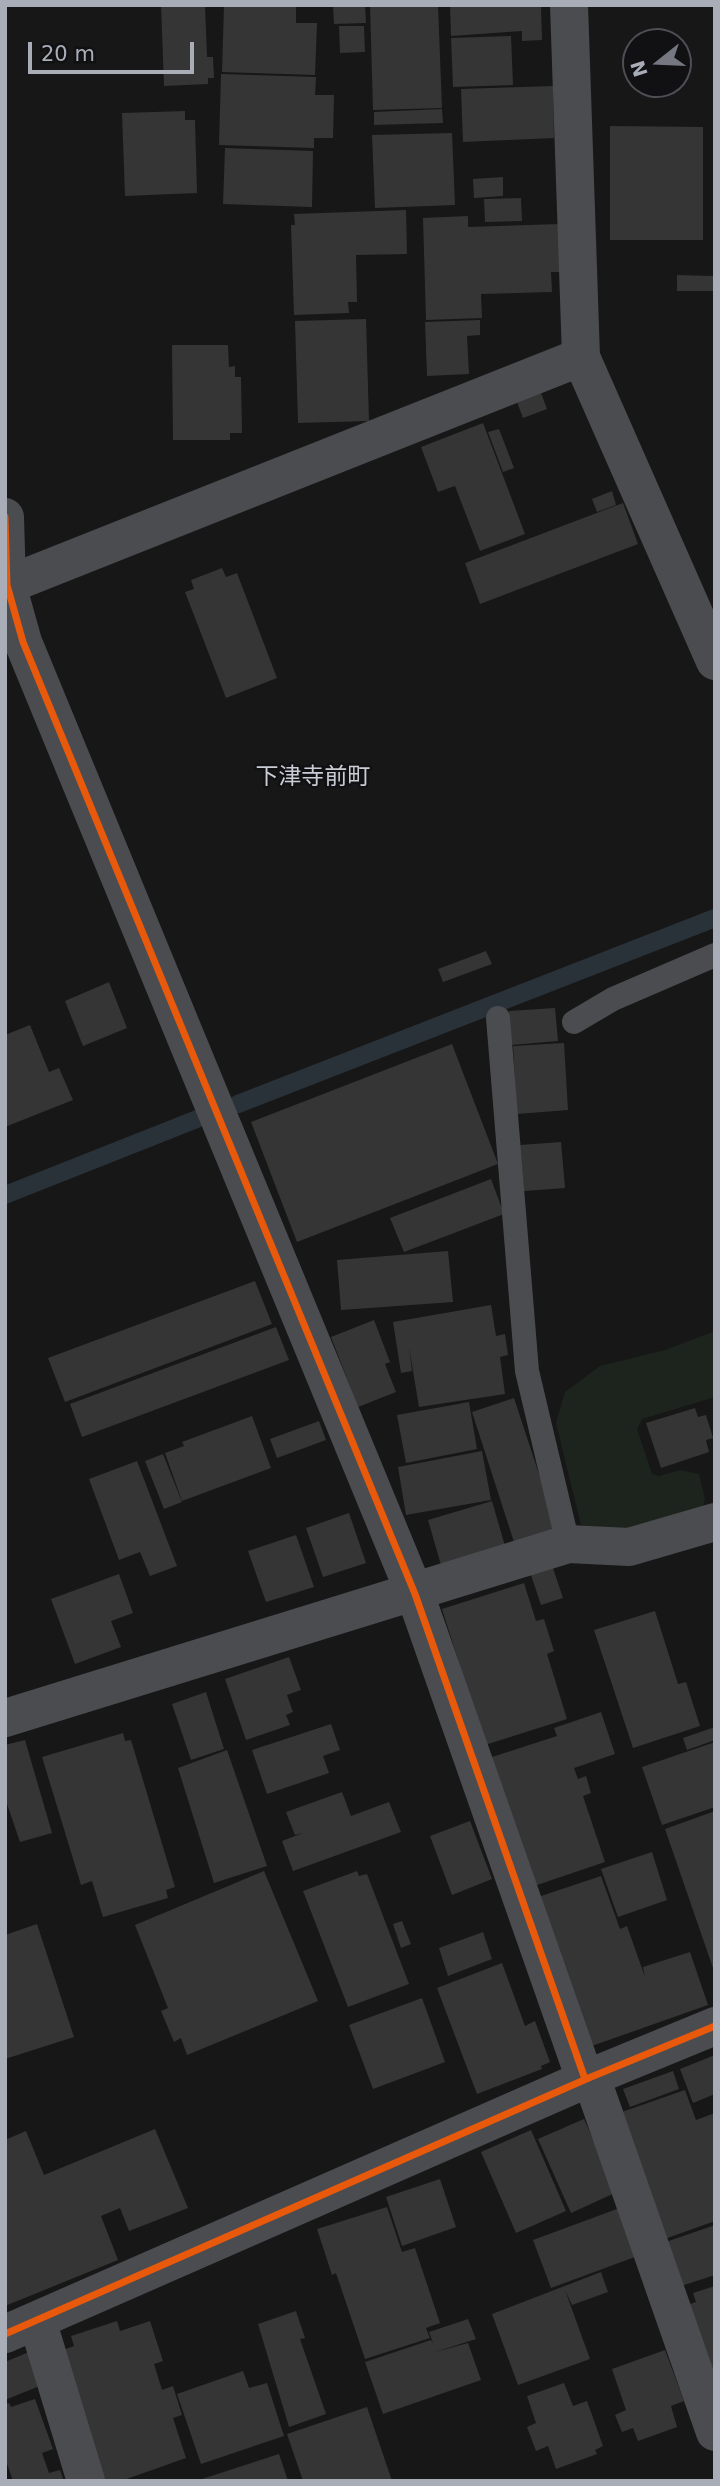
<!DOCTYPE html>
<html>
<head>
<meta charset="utf-8">
<style>
	body { margin:0 }
	#map { position:relative; width:720px; height:2486px; overflow:hidden; background:#171717; font-family:"DejaVu Sans",sans-serif }
	canvas { display:block }
	.frame { position:absolute; inset:0; border:7px solid #a8adb8; pointer-events:none }
	.north { position:absolute; left:622px; top:28px; width:70px; height:70px; box-sizing:border-box; background:#111113; border:2px solid #4d4f55; border-radius:50%; rotate:252deg; font-size:19px; font-weight:700; line-height:28px; text-align:center; color:#a8adb8 }
	.north::after { content:''; display:block; margin:auto; width:24px; height:32px; background:#757880; clip-path:polygon(50% 0,100% 100%,50% 72%,0 100%) }
	.scale { position:absolute; left:28px; top:42px; width:166px; height:32px; box-sizing:border-box; border:4px solid #a8adb8; border-top:0; padding-left:9px; font-size:21px; line-height:24px; white-space:nowrap; color:#a8adb8; -webkit-text-stroke:5px #111113; paint-order:stroke }
</style>
</head>
<body>
<div id="map">
<canvas width="720" height="2486"></canvas>
<div class="frame"></div>
<div class="north">N</div>
<div class="scale">20 m</div>
</div>
<script>
const g = document.querySelector('canvas').getContext('2d');
g.lineJoin = 'round';
function fillPath(path, color) { g.fillStyle = color; g.fill(path, 'evenodd'); }
const shape = rows => new Path2D(rows.map(r => 'M' + r).join(''));
function stroke(path, color, width, dash) { g.strokeStyle = color; g.lineWidth = width; g.lineCap = dash ? 'butt' : 'round'; g.setLineDash(dash || []); g.stroke(path); }
function label(font, color, halo, rows, align = 'center') {
  g.font = font + ' "DejaVu Sans","Noto Sans JP",sans-serif'; g.lineWidth = 5; g.setLineDash([]); g.textBaseline = 'middle'; g.strokeStyle = halo; g.fillStyle = color; for (const [text, x, y, turn = 0] of rows) {
    g.save(); g.translate(x, y); g.rotate((+turn || 0) * Math.PI / 180); g.textAlign = isNaN(turn) ? turn : align; if (halo) g.strokeText(text, 0, 0); g.fillText(text, 0, 0); g.restore();
  }
}
const green = shape([
	[715,1331,715,1397,642,1419,637,1429,652,1474,659,1476,680,1470,699,1474,705,1499,701,1513,635,1532,581,1525,556,1423,565,1392,600,1366,665,1350]
]);
const stream = shape([
	[238,1104,715,918],
	[5,1195,197,1119]
]);
const building = shape([
	[161,5,205,5,207,57,213,57,214,78,208,78,208,84,164,86],
	[224,5,296,5,296,23,317,23,315,75,222,72],
	[333,5,365,5,366,23,334,24],
	[370,5,438,5,442,108,373,110],
	[450,5,541,5,542,40,522,41,522,31,451,36],
	[339,26,364,26,365,52,340,53],
	[511,36,513,85,453,87,451,38],
	[221,74,316,77,315,95,334,95,333,138,314,138,314,148,219,145],
	[553,86,554,138,463,142,461,89],
	[442,109,443,123,374,125,374,112],
	[185,111,185,120,195,120,197,193,125,196,122,113],
	[610,126,703,127,703,240,610,240],
	[452,133,455,205,375,208,372,135],
	[225,148,313,151,312,207,223,204],
	[503,177,503,196,474,198,473,179],
	[521,198,522,221,485,222,484,199],
	[406,210,407,254,356,255,357,302,348,302,349,313,294,315,291,225,295,225,294,214],
	[468,216,468,227,559,224,560,272,551,272,552,292,481,294,482,318,426,320,423,218],
	[677,275,713,276,713,291,677,291],
	[366,319,369,421,298,423,295,321],
	[480,320,480,335,467,336,469,374,427,376,425,322],
	[172,345,228,345,229,367,235,366,235,377,241,377,242,433,230,433,230,440,173,440],
	[541,393,547,409,523,418,517,402],
	[483,423,525,534,480,551,455,486,438,492,421,447],
	[499,429,514,468,503,472,488,432],
	[612,491,616,505,597,512,592,499],
	[623,503,638,544,480,604,465,563],
	[222,568,226,577,237,573,277,678,226,698,185,592,194,589,191,580],
	[486,951,492,964,443,982,438,969],
	[109,982,127,1028,83,1046,65,1001],
	[555,1008,558,1041,511,1045,509,1011],
	[30,1025,49,1072,59,1068,73,1100,5,1127,5,1035],
	[564,1043,568,1110,517,1114,513,1046],
	[452,1044,498,1164,297,1242,251,1122],
	[561,1142,565,1188,524,1191,520,1145],
	[491,1179,504,1214,404,1252,390,1218],
	[448,1251,453,1302,341,1310,337,1260],
	[255,1281,272,1324,65,1402,48,1358],
	[491,1305,496,1336,505,1334,508,1355,500,1357,505,1394,419,1407,409,1347,412,1371,401,1373,393,1322],
	[374,1320,390,1362,385,1364,396,1392,358,1407,331,1337],
	[276,1327,289,1360,82,1437,70,1404],
	[514,1398,557,1529,514,1542,472,1412],
	[469,1402,477,1449,406,1463,397,1415],
	[695,1408,698,1417,706,1415,713,1438,706,1440,709,1452,661,1468,646,1423],
	[252,1416,271,1468,182,1501,165,1453,184,1446,182,1442],
	[319,1421,326,1440,277,1458,270,1439],
	[482,1451,491,1500,406,1515,398,1467],
	[163,1454,182,1502,164,1509,145,1461],
	[137,1461,177,1566,150,1576,140,1552,119,1560,89,1479],
	[492,1501,507,1553,443,1572,428,1520],
	[349,1513,366,1563,323,1577,306,1528],
	[296,1535,314,1587,266,1602,248,1551],
	[552,1565,563,1598,541,1605,530,1572],
	[119,1574,133,1613,111,1621,121,1647,75,1664,51,1599],
	[524,1583,536,1621,544,1619,554,1651,547,1654,567,1719,485,1745,442,1609],
	[655,1611,678,1684,686,1682,700,1726,633,1748,594,1630],
	[289,1657,301,1690,287,1695,293,1712,286,1715,290,1725,246,1740,225,1679],
	[206,1692,224,1749,191,1760,172,1704],
	[601,1712,615,1754,574,1768,578,1779,586,1776,591,1793,583,1796,605,1862,534,1886,489,1758,557,1736,554,1728],
	[331,1724,340,1750,323,1756,329,1773,267,1794,252,1750],
	[715,1727,715,1740,687,1750,683,1738],
	[123,1733,125,1741,131,1740,175,1887,166,1890,168,1898,103,1917,92,1881,81,1885,42,1757],
	[25,1740,52,1833,20,1842,5,1798,5,1745],
	[715,1742,715,1807,662,1825,642,1767],
	[227,1750,267,1866,214,1883,178,1768],
	[342,1792,351,1816,389,1802,401,1832,293,1871,282,1841,303,1833,295,1835,286,1812],
	[715,1811,715,1971,714,1971,665,1829],
	[470,1821,492,1879,452,1895,430,1836],
	[652,1852,667,1900,618,1917,601,1869],
	[264,1871,318,2001,187,2055,181,2038,174,2042,161,2011,168,2008,135,1925],
	[357,1871,359,1876,367,1874,409,1984,348,2007,303,1891],
	[601,1876,620,1929,627,1926,645,1977,643,1967,690,1952,708,2005,589,2047,538,1897],
	[402,1921,411,1944,401,1948,393,1924],
	[37,1924,74,2037,5,2059,5,1935],
	[483,1932,492,1959,448,1976,439,1948],
	[502,1963,525,2026,535,2021,550,2062,541,2066,542,2069,477,2094,437,1988],
	[422,1998,445,2062,373,2089,349,2025],
	[715,2055,715,2094,693,2103,680,2069],
	[673,2071,679,2089,630,2107,623,2089],
	[685,2090,696,2120,715,2113,715,2221,659,2241,616,2114],
	[584,2119,617,2192,571,2213,538,2139],
	[155,2129,188,2208,129,2231,120,2208,101,2216,118,2260,5,2306,5,2140,26,2131,44,2175],
	[531,2130,566,2211,516,2233,481,2152],
	[440,2179,456,2227,402,2246,386,2197],
	[625,2206,643,2254,551,2288,533,2240],
	[387,2207,402,2252,415,2248,440,2323,426,2328,430,2338,365,2359,336,2273,332,2275,317,2229],
	[715,2225,715,2275,681,2286,666,2242],
	[601,2272,608,2292,572,2305,565,2290,590,2359,518,2385,492,2314],
	[715,2286,715,2402,681,2307,696,2302,693,2293],
	[296,2311,305,2338,300,2339,326,2414,289,2427,258,2324],
	[468,2319,476,2339,435,2352,468,2343,481,2380,383,2414,365,2362,431,2340,433,2343,429,2332],
	[117,2321,120,2331,150,2321,163,2361,154,2364,162,2390,173,2386,182,2415,173,2418,186,2458,121,2481,103,2481,60,2351,74,2346,71,2336],
	[665,2350,684,2401,671,2406,677,2427,638,2441,633,2428,622,2432,615,2415,626,2410,612,2369],
	[29,2352,42,2385,5,2400,5,2362],
	[243,2371,249,2388,267,2383,284,2436,201,2464,177,2394],
	[564,2383,573,2406,587,2401,603,2446,595,2450,597,2454,556,2469,548,2446,536,2451,527,2427,536,2423,527,2396],
	[35,2399,53,2449,42,2453,49,2473,60,2470,64,2481,13,2481,5,2458,5,2404,9,2403,11,2407],
	[367,2407,392,2481,303,2481,287,2434],
	[279,2454,288,2481,199,2481,199,2480]
]);
const lane = shape([
	[498,1018,527,1371,568,1544],
	[574,1022,613,999,715,955]
]);
const street = shape([
	[569,5,581,357,715,661],
	[5,517,7,585,23,642,415,1594,585,2079],
	[7,585,581,357],
	[5,1718,568,1544,629,1547,715,1522],
	[591,2077,715,2432],
	[37,2320,86,2481],
	[5,2334,591,2077,715,2026]
]);
const cycleway = shape([
	[5,517,7,585,23,642,415,1594,585,2079],
	[5,2334,591,2077,715,2026]
]);
const quarterNames = [
	["下津寺前町",313,778]
];
fillPath(green, '#1d241e');
stroke(stream, '#2a3239', 18);
fillPath(building, '#353536');
stroke(lane, '#4b4c50', 24);
stroke(street, '#4b4c50', 38);
stroke(cycleway, '#e8590c', 7);
label('23px', '#c9ccd4', '#111113', quarterNames);
</script>
</body>
</html>
